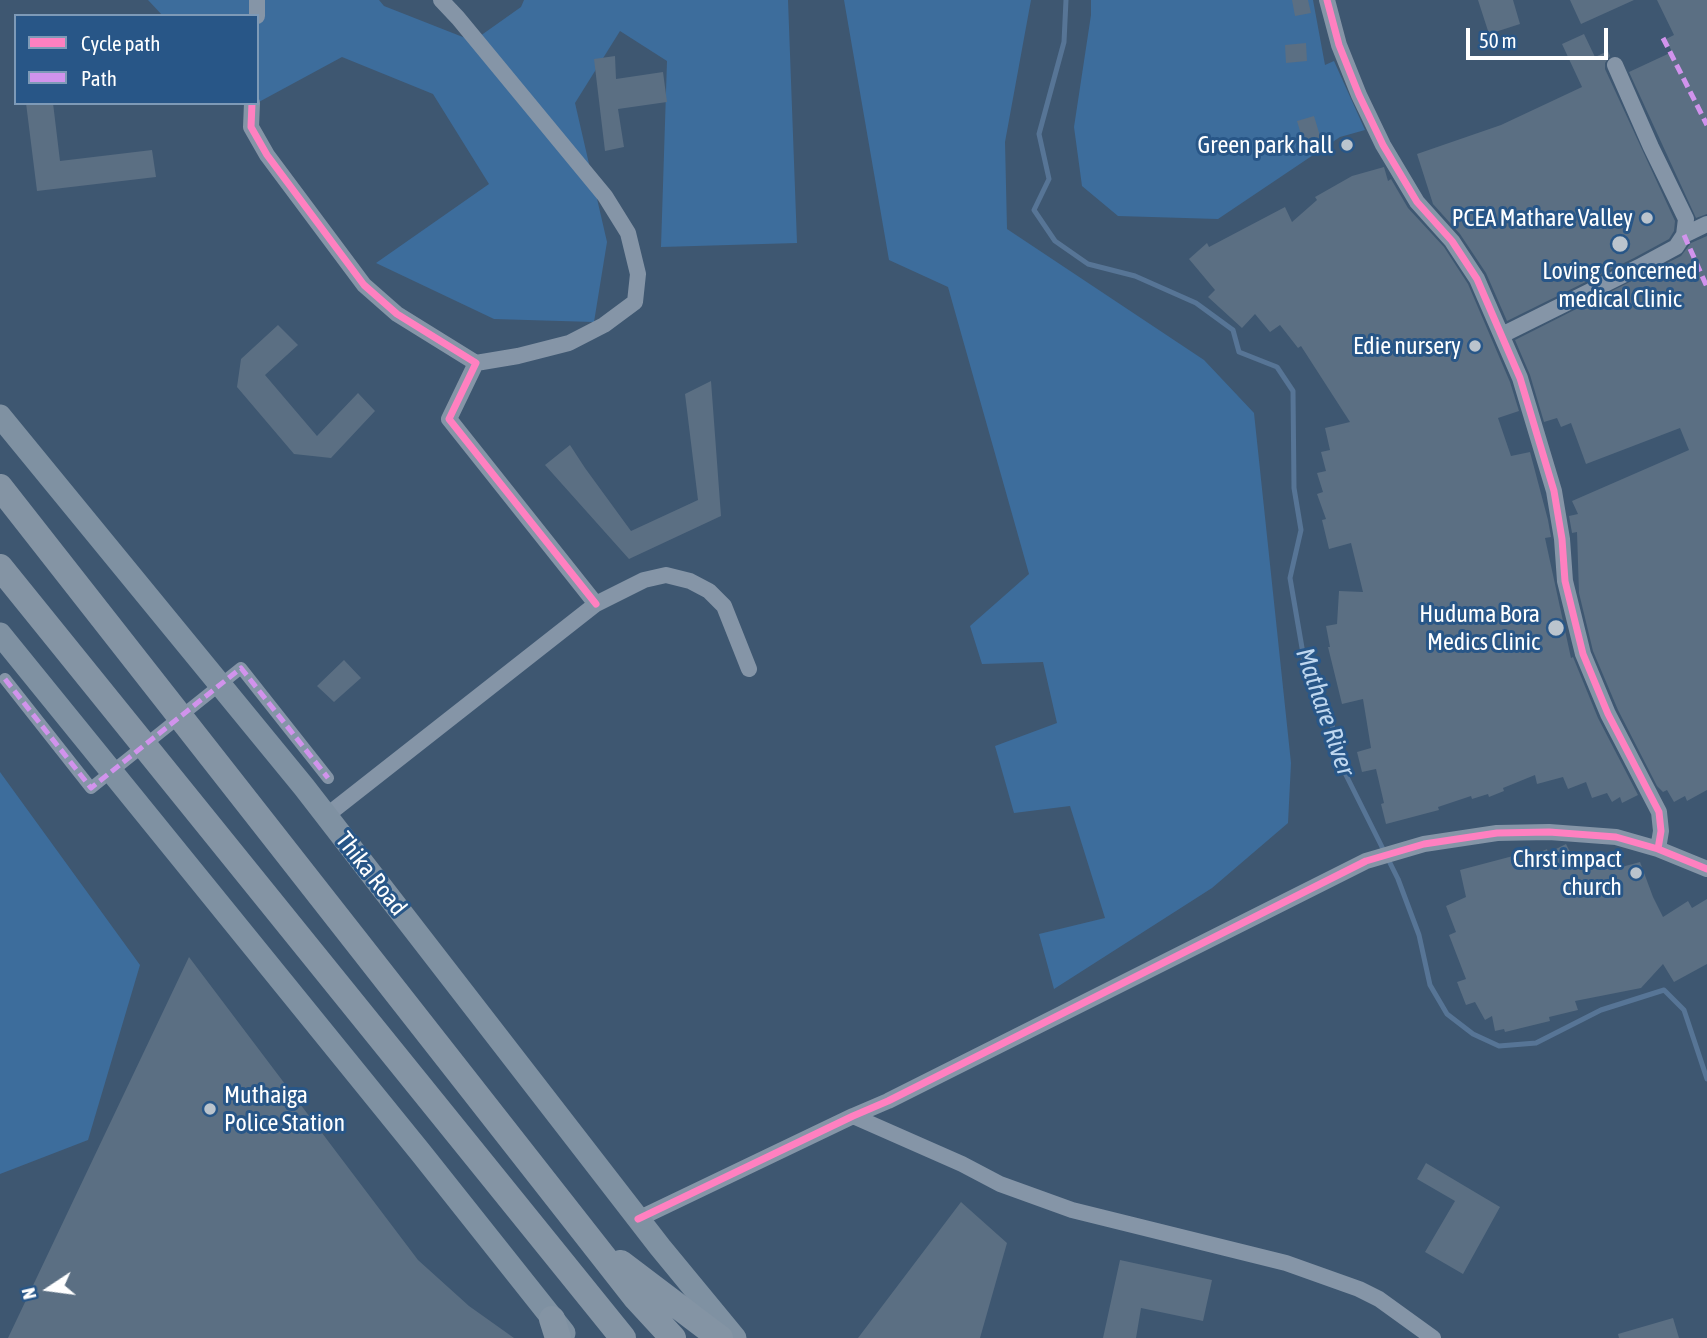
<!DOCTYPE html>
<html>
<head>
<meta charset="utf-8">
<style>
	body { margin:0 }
	#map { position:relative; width:1707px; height:1338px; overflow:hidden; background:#3e5771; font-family:"Asap Condensed",sans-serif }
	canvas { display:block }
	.legend { position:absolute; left:14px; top:14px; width:245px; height:91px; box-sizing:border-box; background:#285687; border:2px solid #7e9ab7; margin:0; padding:9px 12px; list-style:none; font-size:21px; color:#fff }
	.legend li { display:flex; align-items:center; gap:14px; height:35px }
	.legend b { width:35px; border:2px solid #7e9ab7 }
	.north { position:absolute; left:14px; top:1254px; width:70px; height:70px; -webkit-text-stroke:5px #285687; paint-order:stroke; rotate:257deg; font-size:19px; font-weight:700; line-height:28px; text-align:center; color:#fff }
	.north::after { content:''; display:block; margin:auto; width:24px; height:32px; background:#fff; clip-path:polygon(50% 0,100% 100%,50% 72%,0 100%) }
	.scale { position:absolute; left:1466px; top:28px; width:142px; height:32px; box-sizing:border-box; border:4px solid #fff; border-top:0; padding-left:9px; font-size:21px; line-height:24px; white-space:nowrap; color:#fff; -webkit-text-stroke:5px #285687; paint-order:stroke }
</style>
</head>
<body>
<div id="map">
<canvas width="1707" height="1338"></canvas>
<ul class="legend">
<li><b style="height:9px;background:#ff80c0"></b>Cycle path</li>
<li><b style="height:9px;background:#d193ec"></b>Path</li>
</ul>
<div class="north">N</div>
<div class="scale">50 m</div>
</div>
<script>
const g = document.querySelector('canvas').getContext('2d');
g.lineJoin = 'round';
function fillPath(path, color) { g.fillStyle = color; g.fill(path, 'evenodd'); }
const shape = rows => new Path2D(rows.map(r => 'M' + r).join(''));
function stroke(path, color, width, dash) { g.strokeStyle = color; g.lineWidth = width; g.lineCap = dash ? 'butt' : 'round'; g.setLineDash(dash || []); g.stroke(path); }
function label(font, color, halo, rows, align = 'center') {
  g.font = font + ' "Asap Condensed",sans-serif'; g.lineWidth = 6; g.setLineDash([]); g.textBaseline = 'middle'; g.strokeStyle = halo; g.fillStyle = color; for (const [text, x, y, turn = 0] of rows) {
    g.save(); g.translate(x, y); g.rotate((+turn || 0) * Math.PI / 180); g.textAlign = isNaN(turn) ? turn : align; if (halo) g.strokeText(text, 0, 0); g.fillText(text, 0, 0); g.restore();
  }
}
const green = shape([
	[148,0,379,0,384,6,473,41,521,7,524,0,788,0,797,243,661,247,667,61,620,31,575,103,607,242,594,322,494,319,376,263,489,184,433,94,342,57,257,103,257,16,163,16],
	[844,0,1031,0,1005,142,1007,229,1204,360,1254,413,1291,763,1288,823,1212,888,1054,989,1039,934,1105,918,1070,806,1014,813,995,746,1057,723,1043,662,982,664,970,626,1029,574,948,287,889,260],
	[1091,0,1313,0,1325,65,1334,61,1365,130,1340,137,1218,219,1118,216,1082,186,1074,127,1091,15],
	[0,772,140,965,88,1140,0,1174]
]);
const stream = shape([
	[1066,0,1064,42,1039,134,1049,179,1034,210,1055,241,1088,264,1135,276,1196,303,1233,330,1239,352,1277,367,1293,391,1294,488,1301,530,1290,578,1306,671,1329,712,1342,767,1398,879,1419,935,1430,985,1447,1014,1473,1034,1499,1046,1536,1043,1601,1010,1664,990,1684,1010,1707,1079]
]);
const building = shape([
	[1292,0,1308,0,1311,13,1295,16],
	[1478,0,1513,0,1520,24,1489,34],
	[1570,0,1634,0,1581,24],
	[1657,0,1707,0,1707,214,1696,218,1629,72,1672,52,1666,39,1674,35],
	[1584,34,1595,57,1608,51,1610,56,1605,63,1605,69,1675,221,1674,231,1669,239,1634,258,1507,321,1486,273,1460,234,1433,204,1417,154,1501,125,1582,87,1562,44],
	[1306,43,1307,61,1286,63,1285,45],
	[615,56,616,79,663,72,667,102,618,109,624,147,605,151,594,59],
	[26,103,53,103,60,161,152,150,156,177,37,191],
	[1314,116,1323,146,1306,151,1297,121],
	[1384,167,1388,181,1391,179,1408,208,1444,247,1468,284,1510,382,1519,411,1498,418,1511,456,1530,452,1548,520,1551,537,1545,538,1571,658,1573,657,1598,718,1638,795,1622,803,1620,797,1612,802,1607,793,1592,798,1586,782,1568,789,1563,777,1537,784,1535,775,1503,788,1504,791,1489,797,1488,794,1472,799,1471,796,1438,807,1439,810,1386,824,1381,804,1384,803,1376,769,1362,772,1357,752,1371,748,1363,699,1342,704,1328,647,1330,647,1326,626,1337,624,1339,591,1363,592,1351,543,1329,549,1322,520,1326,519,1317,494,1323,492,1317,473,1326,471,1321,452,1330,450,1325,428,1350,422,1301,346,1298,348,1280,325,1270,332,1255,314,1242,328,1208,297,1215,290,1189,259,1207,243,1209,247,1285,207,1292,222,1317,200,1315,197,1352,176],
	[1707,236,1707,790,1687,801,1685,796,1674,802,1667,790,1663,792,1657,786,1618,710,1593,651,1579,593,1577,532,1572,533,1569,516,1578,514,1572,501,1689,450,1680,428,1586,464,1571,423,1561,427,1557,418,1544,422,1530,375,1515,340,1681,256,1691,243],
	[278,325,298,345,265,375,317,436,358,393,375,411,331,458,294,454,237,387,241,359],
	[711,381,721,516,629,559,545,465,570,445,585,468,631,531,698,500,685,394],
	[344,660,361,678,334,702,317,686],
	[1566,844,1577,866,1581,864,1584,870,1610,855,1618,868,1640,862,1653,897,1663,917,1688,901,1692,908,1707,899,1707,964,1674,982,1663,964,1641,988,1575,1001,1578,1010,1549,1017,1550,1021,1505,1032,1504,1029,1495,1031,1492,1016,1485,1020,1475,1002,1466,1005,1457,982,1466,979,1449,935,1456,932,1446,906,1466,897,1460,870,1513,856,1515,864,1547,849,1548,853],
	[189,957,418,1260,469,1306,514,1338,8,1338],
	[1426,1163,1500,1207,1463,1274,1425,1252,1455,1201,1417,1179],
	[961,1202,1007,1243,980,1338,858,1338],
	[1120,1260,1212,1280,1203,1321,1141,1308,1136,1338,1103,1338],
	[1673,1318,1679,1338,1619,1338,1618,1334]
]);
const pedestrian = shape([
	[5,679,91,788,241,668,328,778]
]);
const minor = shape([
	[441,0,458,18,605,196,628,233,638,274,635,302,604,325,569,343,518,356,476,363],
	[1327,0,1339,45,1359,95,1383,145,1417,202,1452,241,1477,279,1520,378,1554,491,1562,539,1565,581,1583,654,1608,714,1659,812,1661,831,1658,849],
	[257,16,257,0],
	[252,103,251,127,267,155,364,285,397,314,476,363,449,419,596,604],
	[1684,235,1707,224],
	[1502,335,1639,267,1676,247,1684,235,1686,219,1651,147,1615,65],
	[326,816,596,604,644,580,666,575,690,581,709,591,724,606,749,669],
	[853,1116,962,1164,1000,1184,1072,1210,1286,1263,1359,1289,1379,1299,1433,1338],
	[638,1219,853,1116,888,1101,1366,861,1424,844,1497,833,1549,832,1616,837,1658,849,1707,869]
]);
const secondary = shape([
	[0,416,304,787,660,1247,735,1338],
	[0,634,421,1153,564,1333]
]);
const trunk = shape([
	[0,487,636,1298,673,1338],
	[0,567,623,1338],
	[621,1263,720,1338],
	[552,1319,558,1338]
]);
const quiet = shape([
	[1663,38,1707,125],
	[1684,235,1707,287],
	[5,679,91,788,241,668,328,778]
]);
const cycleway = shape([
	[1327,0,1339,45,1359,95,1383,145,1417,202,1452,241,1477,279,1520,378,1554,491,1562,539,1565,581,1583,654,1608,714,1659,812,1661,831,1658,849],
	[252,103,251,127,267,155,364,285,397,314,476,363,449,419,596,604],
	[638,1219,853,1116,888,1101,1366,861,1424,844,1497,833,1549,832,1616,837,1658,849,1707,869]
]);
const markers = [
	[1347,145,7,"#bbc4cd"],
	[1647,218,7,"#bbc4cd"],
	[1620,244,9,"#bbc4cd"],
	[1475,346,7,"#bbc4cd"],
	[1556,628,9,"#bbc4cd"],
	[1636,873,7,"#bbc4cd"],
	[210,1109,7,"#bbc4cd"]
];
const poiNames = [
	["Green park hall",1333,145],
	["PCEA Mathare Valley",1633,218],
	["Loving Concerned",1620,271,"center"],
	["medical Clinic",1620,299,"center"],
	["Edie nursery",1461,346],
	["Huduma Bora",1540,614],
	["Medics Clinic",1540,642],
	["Chrst impact",1622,859],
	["church",1622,887],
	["Muthaiga",224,1095,"left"],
	["Police Station",224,1123,"left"]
];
const streetNames = [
	["Thika Road",371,874,52]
];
const waterNames = [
	["Mathare River",1325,712,71]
];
fillPath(green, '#3d6d9c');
stroke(stream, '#577596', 5);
fillPath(building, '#5b6f83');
stroke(pedestrian, '#8595a7', 12);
stroke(minor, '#8595a7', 16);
stroke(secondary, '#7f91a2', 23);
stroke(trunk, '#8494a4', 26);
stroke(quiet, '#d193ec', 5, [10, 5]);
stroke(cycleway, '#ff80c0', 7);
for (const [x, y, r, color] of markers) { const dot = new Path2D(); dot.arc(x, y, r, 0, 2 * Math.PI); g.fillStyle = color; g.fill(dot); stroke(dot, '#285687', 2.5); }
label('24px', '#fff', '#285687', poiNames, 'right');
label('24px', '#fff', '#285687', streetNames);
label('italic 26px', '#bfd7ef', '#285687', waterNames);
</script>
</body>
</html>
